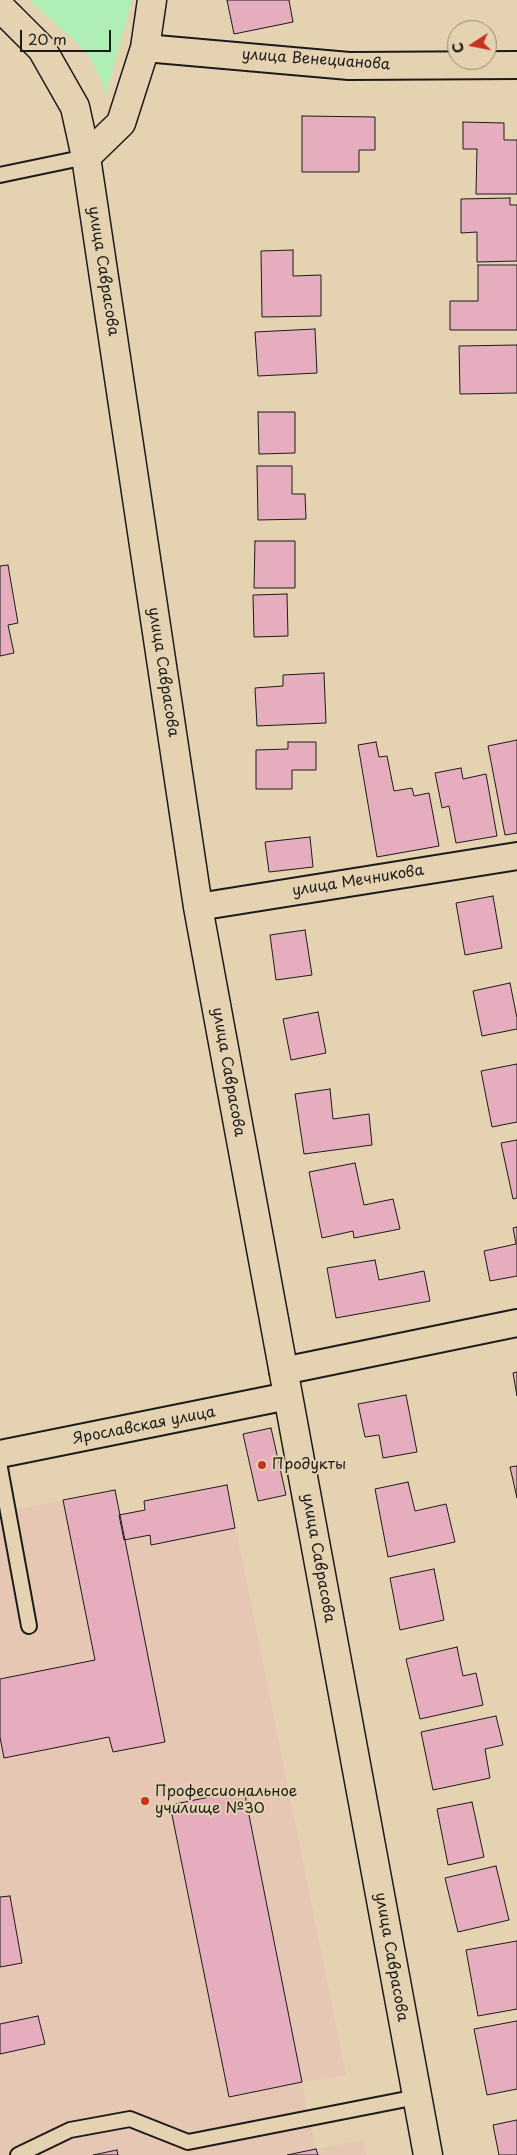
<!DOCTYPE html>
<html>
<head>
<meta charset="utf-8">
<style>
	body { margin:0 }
	#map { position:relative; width:517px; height:2155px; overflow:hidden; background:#e4d2b0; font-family:"Playpen Sans",sans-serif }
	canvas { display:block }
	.north { position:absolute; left:447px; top:20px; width:50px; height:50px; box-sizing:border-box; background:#e4d2b0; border:1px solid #948975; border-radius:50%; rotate:259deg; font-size:14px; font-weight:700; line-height:20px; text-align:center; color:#1c1c1c }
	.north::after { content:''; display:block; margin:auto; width:18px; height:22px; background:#c8321e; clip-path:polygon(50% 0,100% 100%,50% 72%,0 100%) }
	.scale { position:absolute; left:20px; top:30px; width:91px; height:22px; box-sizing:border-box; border:2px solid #1c1c1c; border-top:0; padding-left:6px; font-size:15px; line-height:18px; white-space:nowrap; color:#1c1c1c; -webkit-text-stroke:4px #e4d2b0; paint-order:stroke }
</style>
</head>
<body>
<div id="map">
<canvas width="517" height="2155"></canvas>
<div class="north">С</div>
<div class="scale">20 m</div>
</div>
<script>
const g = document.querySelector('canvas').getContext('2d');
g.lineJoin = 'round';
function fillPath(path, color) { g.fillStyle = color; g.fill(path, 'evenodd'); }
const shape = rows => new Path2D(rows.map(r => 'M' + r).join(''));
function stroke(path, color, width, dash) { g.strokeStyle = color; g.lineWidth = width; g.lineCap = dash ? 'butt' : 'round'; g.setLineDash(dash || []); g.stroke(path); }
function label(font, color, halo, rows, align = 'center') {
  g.font = font + ' "Playpen Sans",sans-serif'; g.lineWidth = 4; g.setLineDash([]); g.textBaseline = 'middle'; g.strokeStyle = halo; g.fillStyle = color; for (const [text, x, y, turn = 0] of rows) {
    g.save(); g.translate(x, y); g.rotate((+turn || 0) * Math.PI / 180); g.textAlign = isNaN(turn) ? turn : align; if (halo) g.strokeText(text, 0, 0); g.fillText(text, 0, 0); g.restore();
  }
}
const built = shape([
	[227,1485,346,2075,302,2082,316,2149,363,2140,366,2155,0,2155,0,1513,115,1490,120,1515,145,1510,144,1501]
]);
const green = shape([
	[29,0,132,0,105,97,102,82,92,61,79,45]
]);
const building = shape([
	[227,0,289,0,293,22,234,34,227,0],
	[302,116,375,117,375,150,359,150,359,172,302,172,302,116],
	[463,122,504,123,504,140,517,140,517,194,476,194,477,149,463,149,463,122],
	[510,198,510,205,517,205,517,261,477,262,477,232,461,233,461,199,510,198],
	[293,250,293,276,321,275,321,316,262,317,261,251,293,250],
	[478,265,517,265,517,330,450,330,450,301,478,301,478,265],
	[315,329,317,373,258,376,255,332,315,329],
	[517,345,517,393,460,394,459,346,517,345],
	[258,412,295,412,295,453,259,454,258,412],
	[257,466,292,466,292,494,305,494,306,519,258,520,257,466],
	[255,541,295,541,295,588,254,588,255,541],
	[8,565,18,623,8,625,14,653,0,656,0,566,8,565],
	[287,594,288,636,254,637,253,595,287,594],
	[324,673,326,723,257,726,255,688,283,686,283,675,324,673],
	[517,740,517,833,505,835,488,746,517,740],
	[288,742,316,742,316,770,292,770,292,789,256,789,256,750,288,749,288,742],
	[376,742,379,757,387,756,394,791,412,788,414,796,429,793,439,846,377,857,358,745,376,742],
	[461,768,463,779,486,774,497,836,456,843,449,806,442,808,435,773,461,768],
	[310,837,313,867,269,872,265,842,310,837],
	[493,896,502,948,465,955,456,903,493,896],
	[305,930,312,975,276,980,270,935,305,930],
	[510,983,517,1018,517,1029,482,1036,473,991,510,983],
	[318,1012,326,1053,291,1060,283,1019,318,1012],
	[517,1064,517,1122,492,1127,481,1071,517,1064],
	[330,1089,333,1119,369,1114,372,1145,304,1154,295,1094,330,1089],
	[517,1140,517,1198,513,1199,501,1143,517,1140],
	[355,1163,364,1205,393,1199,400,1229,354,1238,353,1231,322,1238,309,1172,355,1163],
	[517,1227,517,1276,490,1281,484,1251,516,1244,513,1228,517,1227],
	[375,1260,379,1280,424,1271,430,1301,336,1318,327,1268,375,1260],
	[517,1372,517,1396,513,1373,517,1372],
	[406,1395,417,1452,383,1458,379,1435,365,1437,358,1404,406,1395],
	[271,1428,286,1495,258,1501,243,1434,271,1428],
	[517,1466,517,1498,510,1467,517,1466],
	[408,1482,415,1511,446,1504,455,1542,388,1557,375,1489,408,1482],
	[227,1485,235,1528,151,1545,150,1535,124,1540,119,1515,145,1510,144,1501,227,1485],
	[115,1490,165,1742,113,1752,109,1737,4,1758,0,1737,0,1679,95,1660,63,1500,115,1490],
	[434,1569,444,1620,400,1630,390,1578,434,1569],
	[457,1647,463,1676,476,1673,483,1705,420,1719,406,1659,457,1647],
	[496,1716,503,1745,485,1749,490,1778,433,1790,421,1732,496,1716],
	[244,1790,302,2082,229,2097,170,1805,244,1790],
	[472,1802,484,1857,448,1865,437,1809,472,1802],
	[496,1866,509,1920,458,1932,445,1878,496,1866],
	[10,1896,22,1963,0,1967,0,1897,10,1896],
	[517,1941,517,2009,478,2016,466,1950,517,1941],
	[38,2016,45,2044,0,2054,0,2024,38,2016],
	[517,2021,517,2089,487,2095,474,2029,517,2021],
	[517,2120,517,2155,499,2155,493,2125,517,2120],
	[316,2149,318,2155,287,2155,316,2149],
	[117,2150,118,2155,93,2155,117,2150]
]);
const service = shape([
	[0,175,86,157],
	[0,1468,29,1626],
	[18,2155,70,2130,130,2119,188,2142,417,2097]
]);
const minor = shape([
	[145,48,349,66,517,65],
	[198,907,517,856],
	[283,1371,517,1323],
	[0,1454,288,1396]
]);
const tertiary = shape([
	[152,0,145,48,121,123,86,157,198,907,428,2155],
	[0,7,42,49,75,107,86,157]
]);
const markers = [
	[262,1465,5,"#c8321e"],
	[145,1801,5,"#c8321e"]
];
const streetNames = [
	["улица Венецианова",316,60,4],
	["улица Саврасова",103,271,81],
	["улица Саврасова",163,672,81],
	["улица Мечникова",358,881,-9],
	["улица Саврасова",228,1072,80],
	["Ярославская улица",144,1426,-11],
	["улица Саврасова",318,1558,80],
	["улица Саврасова",391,1957,80]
];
const poiNames = [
	["Продукты",272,1465],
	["Профессиональное",155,1792],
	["училище №30",155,1809]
];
fillPath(built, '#e5c7b4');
fillPath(green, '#afeeb5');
fillPath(building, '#e6adbe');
stroke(building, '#1c1c1c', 1);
stroke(service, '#1c1c1c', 18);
stroke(minor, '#1c1c1c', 30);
stroke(tertiary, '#1c1c1c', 31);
stroke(service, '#e4d2b0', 14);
stroke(minor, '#e4d2b0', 26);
stroke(tertiary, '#e4d2b0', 28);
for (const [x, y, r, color] of markers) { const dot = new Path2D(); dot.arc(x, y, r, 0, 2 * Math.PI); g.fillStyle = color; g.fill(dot); stroke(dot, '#e4d2b0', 2); }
label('15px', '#1c1c1c', '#e4d2b0', streetNames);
label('15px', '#1c1c1c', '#e4d2b0', poiNames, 'left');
</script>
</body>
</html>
